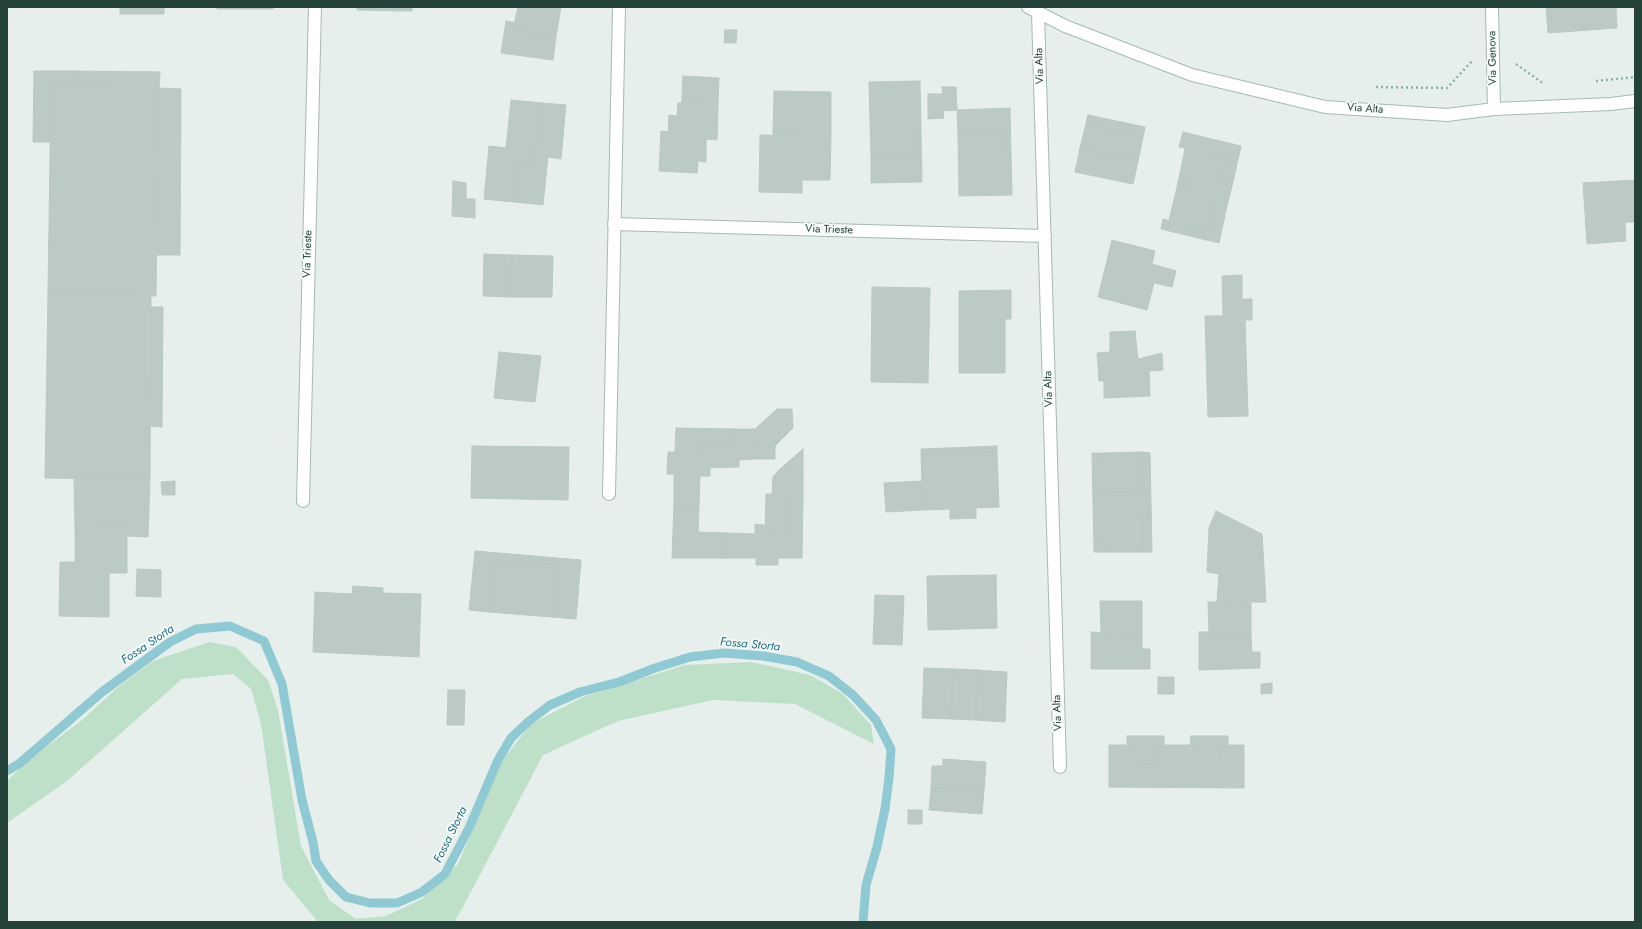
<!DOCTYPE html>
<html>
<head>
<meta charset="utf-8">
<style>
	body { margin:0 }
	#map { position:relative; width:1642px; height:929px; overflow:hidden; background:#e6efeb; font-family:Jost,sans-serif }
	canvas { display:block }
	.frame { position:absolute; inset:0; border:8px solid #24423a; pointer-events:none }
</style>
</head>
<body>
<div id="map">
<canvas width="1642" height="929"></canvas>
<div class="frame"></div>
</div>
<script>
const g = document.querySelector('canvas').getContext('2d');
g.lineJoin = 'round';
function fillPath(path, color) { g.fillStyle = color; g.fill(path, 'evenodd'); }
const shape = rows => new Path2D(rows.map(r => 'M' + r).join(''));
function stroke(path, color, width, dash) { g.strokeStyle = color; g.lineWidth = width; g.lineCap = dash ? 'butt' : 'round'; g.setLineDash(dash || []); g.stroke(path); }
function label(font, color, halo, rows, align = 'center') {
  g.font = font + ' Jost,sans-serif'; g.lineWidth = 3.5; g.setLineDash([]); g.textBaseline = 'middle'; g.strokeStyle = halo; g.fillStyle = color; for (const [text, x, y, turn = 0] of rows) {
    g.save(); g.translate(x, y); g.rotate((+turn || 0) * Math.PI / 180); g.textAlign = isNaN(turn) ? turn : align; if (halo) g.strokeText(text, 0, 0); g.fillText(text, 0, 0); g.restore();
  }
}
const green = shape([
	[209,642,236,647,268,680,278,710,301,846,329,900,356,919,386,916,422,899,458,864,502,761,531,724,583,697,685,665,751,662,810,675,843,694,871,725,874,744,795,704,713,700,618,721,543,755,463,907,454,922,318,922,283,880,261,724,251,689,233,674,182,679,67,781,7,823,7,781,25,763,82,720,118,687,153,661]
]);
const stream = shape([
	[7,771,20,763,102,692,170,642,196,629,230,626,264,641,282,684,302,800,313,842,316,861,329,880,346,897,370,903,397,903,422,892,445,874,469,828,498,760,511,738,529,721,550,705,580,692,619,682,655,668,690,657,724,653,763,656,797,662,829,676,853,695,876,720,891,749,889,778,885,809,877,847,866,885,863,922]
]);
const building = shape([
	[120,7,164,7,164,14,120,14,120,7],
	[217,7,273,7,273,9,217,9,217,7],
	[357,7,400,7,400,11,357,10,357,7],
	[400,7,412,7,412,11,400,11,400,7],
	[518,7,561,7,556,36,513,30,518,7],
	[1546,7,1616,7,1617,28,1548,33,1546,7],
	[506,21,516,23,513,30,556,36,553,60,501,53,506,21],
	[725,30,737,30,736,43,724,43,725,30],
	[34,71,73,71,72,87,51,87,50,142,33,142,34,71],
	[73,71,160,72,159,88,72,87,73,71],
	[683,76,719,78,718,104,703,104,704,98,682,97,683,76],
	[920,81,921,130,917,130,916,156,871,158,869,82,920,81],
	[51,87,159,88,156,296,48,293,51,87],
	[942,87,956,87,957,110,943,111,944,118,928,119,928,94,943,94,942,87],
	[159,88,181,89,180,255,157,255,159,88],
	[774,91,831,92,831,136,773,135,774,91],
	[682,97,704,98,703,104,718,104,717,140,706,139,706,162,698,161,697,173,659,171,661,131,668,132,669,115,677,116,678,103,682,103,682,97],
	[511,100,542,103,533,162,520,161,514,202,484,199,489,146,506,148,511,100],
	[542,103,566,105,561,159,548,157,543,205,514,202,520,161,533,162,542,103],
	[1010,108,1011,153,1006,153,1005,133,958,135,957,110,1010,108],
	[1088,115,1145,127,1143,137,1086,124,1088,115],
	[1086,124,1143,137,1138,161,1080,148,1086,124],
	[917,130,921,130,922,182,871,183,871,158,916,156,917,130],
	[1183,132,1241,146,1233,182,1222,180,1226,156,1179,147,1183,132],
	[1005,133,1006,153,1011,153,1012,195,959,196,958,135,1005,133],
	[760,135,831,136,830,180,802,180,802,193,759,192,760,135],
	[1080,148,1138,161,1133,184,1075,172,1080,148],
	[1185,149,1226,156,1222,180,1180,173,1185,149],
	[1180,173,1189,175,1185,197,1175,196,1180,173],
	[1189,175,1233,182,1227,206,1185,197,1189,175],
	[1635,180,1635,222,1625,222,1626,241,1587,244,1583,183,1635,180],
	[453,181,466,183,466,199,475,199,475,218,452,216,453,181],
	[1175,196,1215,204,1208,230,1169,220,1175,196],
	[1215,204,1227,206,1219,243,1161,229,1163,219,1208,230,1215,204],
	[1112,240,1155,251,1152,264,1176,271,1172,287,1154,283,1147,310,1098,297,1112,240],
	[484,254,512,255,510,297,483,296,484,254],
	[512,255,553,256,552,297,510,297,512,255],
	[1242,275,1242,299,1252,299,1252,320,1245,320,1248,416,1208,417,1205,316,1223,316,1222,276,1242,275],
	[872,287,930,288,928,383,871,382,872,287],
	[1011,290,1011,319,1005,319,1005,373,959,373,959,291,1011,290],
	[48,293,151,296,150,479,45,478,48,293],
	[151,307,163,307,162,427,151,426,151,307],
	[1135,331,1138,359,1162,353,1163,370,1149,371,1150,396,1104,398,1104,381,1099,381,1097,353,1110,352,1110,332,1135,331],
	[499,352,541,356,535,402,494,398,499,352],
	[777,409,792,409,793,428,775,446,755,446,755,429,777,409],
	[676,428,734,429,735,442,697,441,697,455,704,455,704,468,710,468,710,476,700,476,699,506,674,505,674,474,667,474,668,452,675,452,676,428],
	[734,429,755,429,755,459,739,460,739,467,704,468,704,455,697,455,697,441,735,442,734,429],
	[472,446,569,447,568,500,471,498,472,446],
	[755,446,775,446,775,459,755,459,755,446],
	[997,446,997,452,921,455,921,449,997,446],
	[803,449,803,477,773,477,778,471,803,449],
	[997,452,999,507,976,508,976,518,950,519,950,509,923,510,921,455,997,452],
	[1142,452,1150,453,1152,552,1143,552,1143,515,1101,515,1101,543,1107,543,1108,552,1094,552,1092,453,1106,453,1106,461,1099,462,1099,493,1143,491,1142,452],
	[1142,452,1143,491,1099,493,1099,462,1106,461,1106,453,1142,452],
	[773,477,803,477,803,498,790,498,789,536,776,536,776,529,765,530,766,494,772,494,773,477],
	[74,478,150,479,148,537,128,536,127,527,75,528,74,478],
	[175,481,175,495,162,495,161,482,175,481],
	[922,481,923,510,886,512,884,483,922,481],
	[790,498,803,498,802,558,778,558,778,565,756,565,756,558,725,558,726,533,755,534,755,524,764,525,765,530,776,529,776,536,789,536,790,498],
	[674,505,699,506,698,532,726,533,725,558,672,558,674,505],
	[1216,511,1262,534,1266,602,1217,602,1219,574,1207,572,1209,528,1216,511],
	[1101,515,1143,515,1143,552,1108,552,1107,543,1101,543,1101,515],
	[127,527,127,573,109,573,109,617,59,616,60,562,75,562,75,528,127,527],
	[475,551,581,560,576,619,552,617,559,565,492,560,489,612,469,610,475,551],
	[492,560,559,565,552,617,489,612,492,560],
	[137,569,161,570,161,597,136,596,137,569],
	[996,575,997,628,928,630,927,576,996,575],
	[353,586,383,588,383,593,421,594,419,657,313,652,315,592,352,594,353,586],
	[875,595,904,596,902,645,873,644,875,595],
	[1100,601,1142,601,1142,634,1101,632,1100,601],
	[1251,601,1251,634,1209,636,1208,602,1251,601],
	[1091,632,1142,634,1142,649,1150,649,1150,669,1091,669,1091,632],
	[1199,632,1209,632,1209,636,1251,634,1252,652,1260,652,1260,668,1199,670,1199,632],
	[924,668,953,669,951,719,922,718,924,668],
	[953,669,977,670,976,720,951,719,953,669],
	[977,670,1007,672,1005,722,976,720,977,670],
	[1158,677,1174,677,1174,694,1158,694,1158,677],
	[1272,683,1272,693,1261,694,1261,684,1272,683],
	[448,690,465,690,464,725,447,725,448,690],
	[1127,736,1164,736,1164,745,1156,745,1155,764,1133,763,1133,745,1127,745,1127,736],
	[1191,736,1228,736,1228,745,1220,745,1220,764,1197,764,1197,745,1190,745,1191,736],
	[1109,745,1133,745,1133,763,1155,764,1156,745,1197,745,1197,764,1220,764,1220,745,1244,745,1244,788,1109,787,1109,745],
	[943,759,986,762,984,790,931,788,932,766,943,766,943,759],
	[931,788,984,790,982,814,929,810,931,788],
	[908,810,922,810,922,824,908,824,908,810]
]);
const path = shape([
	[1516,64,1544,84],
	[1596,81,1635,77],
	[1376,87,1447,88,1472,61]
]);
const service = shape([
	[1038,12,1060,767],
	[614,224,1045,236]
]);
const minor = shape([
	[1492,7,1494,109],
	[609,494,619,7],
	[303,501,315,7]
]);
const secondary = shape([
	[1028,7,1065,26,1192,75,1325,107,1447,115,1494,109,1611,104,1635,101]
]);
const streetNames = [
	["Via Genova",1493,58,-91],
	["Via Alta",1040,66,-92],
	["Via Alta",1365,109,4],
	["Via Trieste",829,230,2],
	["Via Trieste",308,254,-88],
	["Via Alta",1049,389,-92],
	["Via Alta",1058,713,-92]
];
const waterNames = [
	["Fossa Storta",148,645,-34],
	["Fossa Storta",750,645,5],
	["Fossa Storta",451,835,-64]
];
fillPath(green, '#bfe0c8');
stroke(stream, '#8ec9d4', 9);
fillPath(building, '#bbcac4');
stroke(building, '#b8c9c2', 1);
stroke(service, '#a8b8b2', 14);
stroke(minor, '#a8b8b2', 14);
stroke(secondary, '#a4bbb3', 14);
stroke(path, '#86b3a5', 2.5, [2, 3]);
stroke(service, '#fff', 12);
stroke(minor, '#fff', 12);
stroke(secondary, '#fff', 12);
label('11px', '#24423a', '#f7fbf9', streetNames);
label('italic 12px', '#1c6f80', '#f7fbf9', waterNames);
</script>
</body>
</html>
